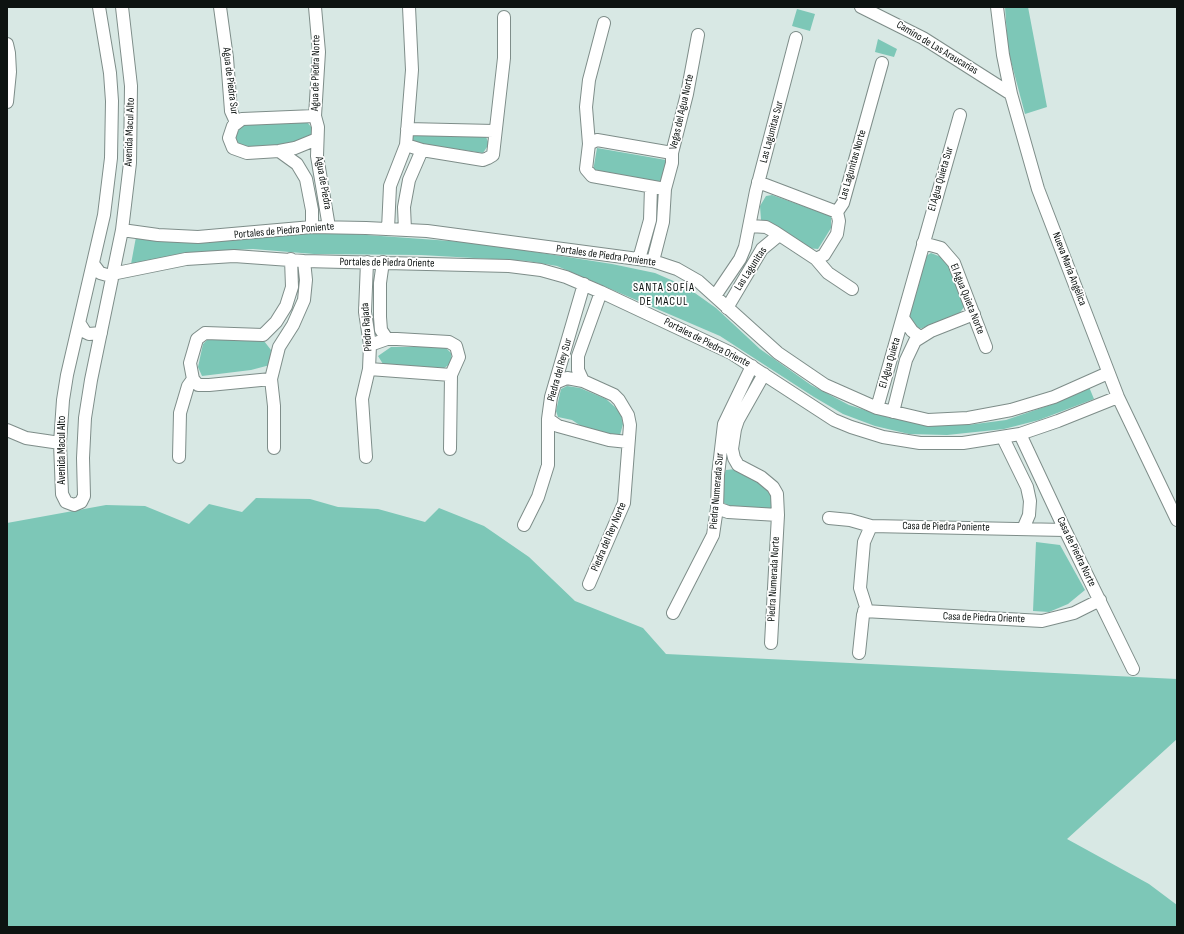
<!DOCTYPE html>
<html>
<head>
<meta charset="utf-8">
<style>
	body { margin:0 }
	#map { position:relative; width:1184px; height:934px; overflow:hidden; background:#d8e8e4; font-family:"Sofia Sans Condensed",sans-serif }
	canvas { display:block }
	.frame { position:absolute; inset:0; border:8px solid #0d1311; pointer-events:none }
</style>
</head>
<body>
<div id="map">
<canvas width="1184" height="934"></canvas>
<div class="frame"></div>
</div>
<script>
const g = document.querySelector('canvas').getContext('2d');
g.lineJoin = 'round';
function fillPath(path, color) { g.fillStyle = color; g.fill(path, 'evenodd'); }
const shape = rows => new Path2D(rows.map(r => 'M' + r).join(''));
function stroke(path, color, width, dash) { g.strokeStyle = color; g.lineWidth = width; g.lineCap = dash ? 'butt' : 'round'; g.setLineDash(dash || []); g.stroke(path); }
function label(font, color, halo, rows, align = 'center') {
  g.font = font + ' "Sofia Sans Condensed",sans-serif'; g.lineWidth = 3.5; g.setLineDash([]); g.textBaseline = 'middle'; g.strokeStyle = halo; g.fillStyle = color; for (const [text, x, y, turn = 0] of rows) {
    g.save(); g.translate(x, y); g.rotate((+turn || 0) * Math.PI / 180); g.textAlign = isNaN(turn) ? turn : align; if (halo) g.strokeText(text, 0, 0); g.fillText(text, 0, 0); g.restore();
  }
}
const green = shape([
	[1005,7,1028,7,1047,107,1025,114,1008,50],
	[797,9,815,14,810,31,792,26],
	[878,39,897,49,894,57,875,52],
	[307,122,312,128,313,135,298,143,247,148,236,143,235,133,241,124],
	[412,134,486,137,489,144,483,153,423,144,412,141],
	[597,148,666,160,662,183,593,171],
	[772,195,831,216,831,228,818,249,806,248,761,220,760,206,766,196],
	[299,234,353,234,478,243,612,264,655,273,685,286,716,308,760,349,811,385,849,405,890,418,930,424,968,425,1006,420,1053,404,1089,387,1094,399,1039,420,1004,429,947,435,909,434,875,426,843,414,814,397,720,336,557,266,527,261,421,255,314,254,253,249,196,252,131,264,136,237,215,240],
	[931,253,941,257,950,266,964,303,964,307,959,314,917,330,911,326,909,315,926,256],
	[209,338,264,341,271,350,270,365,251,370,202,376,198,367,203,344],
	[391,347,445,347,451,353,452,363,444,368,383,364,378,356],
	[567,386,580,388,606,399,615,407,621,414,623,424,620,435,617,436,584,428,572,420,558,417,556,411,561,389],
	[736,469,768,488,773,498,772,510,733,509,723,502,722,480,726,470],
	[256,498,310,499,338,507,378,509,425,522,439,508,484,526,529,557,575,601,643,628,666,654,1177,679,1177,739,1067,839,1149,884,1177,905,1177,927,7,927,7,523,106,505,145,506,189,524,209,504,242,512],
	[1036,542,1060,545,1085,590,1068,604,1049,612,1033,611]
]);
const minor = shape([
	[99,7,110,73,112,101,111,158,104,215,67,375,63,400,60,443,62,494,66,502,74,505,81,502,84,496,83,458,85,418,91,380,122,230,130,163,131,86,122,7],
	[220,7,227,58,231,111,236,122],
	[315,7,319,52,315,116,318,127,317,156,329,227],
	[861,7,923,38,1011,94],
	[997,7,1003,55,1011,94,1038,189,1118,397,1177,520],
	[604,23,589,80,586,107,589,144,586,169,592,176,665,189],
	[7,44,9,53,10,72,7,102],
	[315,116,242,119,233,126,229,138,233,148,247,153,279,151,295,148,317,139],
	[407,129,494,131],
	[589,144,597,140,672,153],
	[406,145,422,150,483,160,488,158,493,155,504,58,504,17],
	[279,151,297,164,306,179,312,210,312,227],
	[758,182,837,212],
	[750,226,766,227,775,232,816,259,828,273,852,289],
	[388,229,390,186,406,145,412,70,409,7],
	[122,230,158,235,198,237,312,227,366,228,427,231,653,261,677,269,698,281,778,353,825,385,877,408,928,420,968,418,1011,410,1054,397,1108,373],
	[405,230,404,207,409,180,422,150],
	[923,243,941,248,954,263,986,347],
	[639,259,650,220,651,187],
	[816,259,824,255,837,234,839,221,837,212,843,203,882,63],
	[653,261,663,222,665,189,672,163,672,153,687,94,698,35],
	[383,262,380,283,380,317,381,330,387,339],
	[94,265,100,273,107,275,186,259,234,256,304,261,509,266,541,270,566,277,601,292,731,353,834,420,851,427,883,437,920,443,963,443,1020,434,1058,421,1118,397],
	[715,296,740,259,745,247,756,191,796,38],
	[727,308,762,249,779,235],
	[903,318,912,331,920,337],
	[80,324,85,332,89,334,101,333],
	[370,345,387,339,397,339,449,342,456,346,459,357,451,375,450,449],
	[369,369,451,375],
	[764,374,738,420,735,429,732,449,734,458,738,465,761,477,773,487,777,494,778,515,771,643],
	[193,379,198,385,209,385,271,379],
	[555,383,567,378,583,381],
	[877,408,960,115],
	[893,412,906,360,915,341,931,331,974,314],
	[548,419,558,426,609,440,628,442],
	[7,430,26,438,60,443],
	[1020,434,1065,530,1133,669],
	[1003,438,1027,487,1030,501,1029,515,1023,529],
	[274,448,274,406,271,379,279,347,293,325,304,300,306,280,304,261],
	[179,457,180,413,188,386,193,379,190,363,197,339,205,333,263,335,276,322,286,306,292,287,291,259],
	[366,457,362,399,369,369,370,345,365,312,367,262],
	[717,508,728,512,778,515],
	[829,518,850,520,871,526,1065,530],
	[524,525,538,497,548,465,548,419,551,397,584,284],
	[589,584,624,503,630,425,628,415,619,400,614,395,583,381,578,370,578,356,601,292],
	[864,611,1042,621,1074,613,1100,600],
	[673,613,713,535,717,508,718,475,724,424,752,366],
	[859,653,863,615,866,607,860,588,864,542,871,526]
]);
const streetNames = [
	["Camino de Las Araucarias",937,48,31],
	["Agua de Piedra Norte",316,73,-89],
	["Agua de Piedra Sur",230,81,83],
	["Vegas del Agua Norte",682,112,-77],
	["Avenida Macul Alto",130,132,-88],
	["Las Lagunitas Sur",772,132,-75],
	["Las Lagunitas Norte",853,165,-74],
	["El Agua Quieta Sur",941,179,-74],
	["Agua de Piedra",323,183,80],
	["Portales de Piedra Poniente",284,231,-5],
	["Portales de Piedra Poniente",606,256,8],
	["Portales de Piedra Oriente",387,263,1],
	["Las Lagunitas",751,269,-57],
	["Nueva María Angélica",1069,269,69],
	["El Agua Quieta Norte",967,299,68],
	["Piedra Rajada",367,327,-94],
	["Portales de Piedra Oriente",707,343,27],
	["El Agua Quieta",890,363,-74],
	["Piedra del Rey Sur",560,370,-74],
	["Avenida Macul Alto",62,450,-90],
	["Piedra Numerada Sur",717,491,-85],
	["Casa de Piedra Poniente",946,527,1],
	["Piedra del Rey Norte",609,537,-67],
	["Casa de Piedra Norte",1076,552,64],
	["Piedra Numerada Norte",774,579,-87],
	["Casa de Piedra Oriente",984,618,2]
];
const neighbourhoodNames = [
	["SANTA SOFÍA",664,288],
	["DE MACUL",664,302]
];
fillPath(green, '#7dc7b7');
stroke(minor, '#7e8d89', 14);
stroke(minor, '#fff', 12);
label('11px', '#0d1311', '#fff', streetNames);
g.letterSpacing = '1px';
label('12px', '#0d1311', '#fff', neighbourhoodNames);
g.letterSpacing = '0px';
</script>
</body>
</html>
